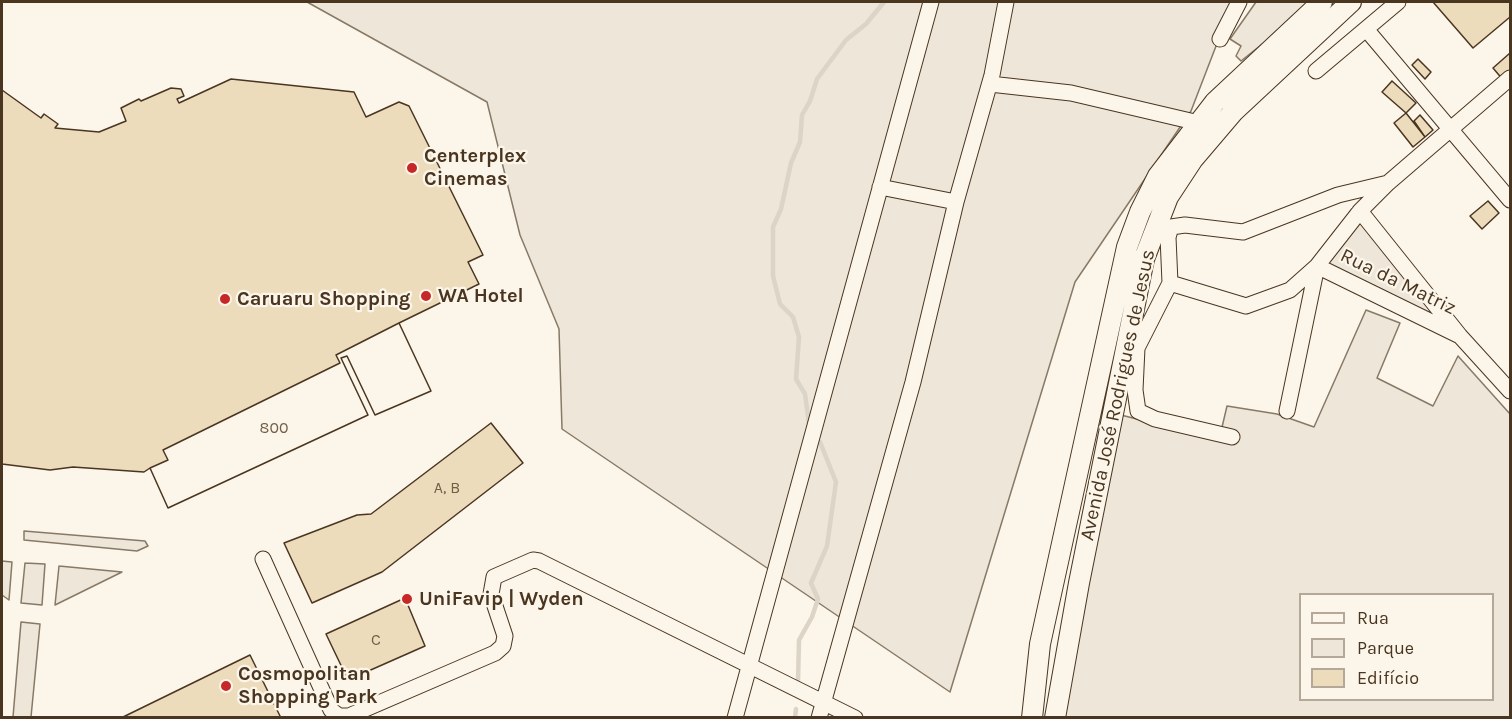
<!DOCTYPE html>
<html>
<head>
<meta charset="utf-8">
<style>
	body { margin:0 }
	#map { position:relative; width:1512px; height:719px; overflow:hidden; background:#fbf6e9; font-family:Karla,sans-serif }
	canvas { display:block }
	.frame { position:absolute; inset:0; border:3px solid #4a3520; pointer-events:none }
	.legend { position:absolute; left:1299px; top:593px; width:195px; height:108px; box-sizing:border-box; background:#fbf6e9; border:2px solid #b4a999; margin:0; padding:8px 10px; list-style:none; font-size:18px; color:#4a3520 }
	.legend li { display:flex; align-items:center; gap:12px; height:30px }
	.legend b { width:30px; border:2px solid #b4a999 }
</style>
</head>
<body>
<div id="map">
<canvas width="1512" height="719"></canvas>
<div class="frame"></div>
<ul class="legend">
<li><b style="height:8px;background:#fbf6e9"></b>Rua</li>
<li><b style="height:16px;background:#ede6d9"></b>Parque</li>
<li><b style="height:16px;background:#ecdcbc"></b>Edifício</li>
</ul>
</div>
<script>
const g = document.querySelector('canvas').getContext('2d');
g.lineJoin = 'round';
function fillPath(path, color) { g.fillStyle = color; g.fill(path, 'evenodd'); }
const shape = rows => new Path2D(rows.map(r => 'M' + r).join(''));
function stroke(path, color, width, dash) { g.strokeStyle = color; g.lineWidth = width; g.lineCap = dash ? 'butt' : 'round'; g.setLineDash(dash || []); g.stroke(path); }
function label(font, color, halo, rows, align = 'center') {
  g.font = font + ' Karla,sans-serif'; g.lineWidth = 4.5; g.setLineDash([]); g.textBaseline = 'middle'; g.strokeStyle = halo; g.fillStyle = color; for (const [text, x, y, turn = 0] of rows) {
    g.save(); g.translate(x, y); g.rotate((+turn || 0) * Math.PI / 180); g.textAlign = isNaN(turn) ? turn : align; if (halo) g.strokeText(text, 0, 0); g.fillText(text, 0, 0); g.restore();
  }
}
const green = shape([
	[307,2,1233,2,1191,111,1075,282,950,692,562,429,559,329,520,235,487,102,307,2],
	[1256,2,1315,2,1241,61,1236,56,1241,46,1230,39,1256,2],
	[1361,218,1443,326,1324,265,1361,218],
	[1366,310,1400,323,1377,378,1433,406,1458,356,1510,414,1510,717,1061,718,1121,415,1219,440,1227,406,1277,414,1314,427,1366,310],
	[1300,594,1492,594,1492,700,1300,700,1300,594],
	[24,531,145,541,148,546,137,551,24,540,24,531],
	[2,561,12,562,9,600,2,595,2,561],
	[25,563,45,564,42,605,21,603,25,563],
	[59,566,122,572,55,605,59,566],
	[21,622,40,624,31,717,13,717,21,622]
]);
const stream = shape([
	[809,424,805,394,796,379,799,337,793,317,780,304,773,276,773,227,781,209,791,163,800,142,802,115,810,101,817,79,846,40,866,24,884,2],
	[798,683,799,640,812,617,818,599,811,583,827,546,836,482,820,442],
	[795,718,796,709]
]);
const building = shape([
	[1433,2,1510,2,1510,17,1473,48,1433,2],
	[1510,53,1510,76,1504,81,1493,68,1510,53],
	[1418,59,1431,72,1425,79,1412,65,1418,59],
	[231,79,354,92,366,117,399,102,409,106,483,255,468,262,479,284,399,323,431,391,375,415,347,356,341,358,368,415,168,508,150,468,144,472,73,467,50,470,2,464,2,90,41,118,44,114,58,124,55,128,99,132,126,121,121,108,139,99,141,101,171,88,181,89,184,96,177,99,179,103,231,79],
	[1392,81,1416,103,1406,113,1382,92,1392,81],
	[1406,113,1425,137,1413,147,1394,123,1406,113],
	[1420,115,1433,130,1425,137,1414,121,1420,115],
	[1488,201,1499,213,1482,229,1470,216,1488,201],
	[399,323,431,391,375,415,347,356,341,358,368,415,168,508,150,468,168,460,163,450,340,363,336,355,399,323],
	[491,423,523,463,382,572,312,603,284,543,357,515,371,514,491,423],
	[405,598,425,646,348,680,326,634,405,598],
	[250,655,281,718,121,718,250,655]
]);
const minor = shape([
	[1366,29,1510,200],
	[1220,39,1239,2],
	[1316,71,1398,2],
	[990,84,1071,93,1199,123],
	[880,187,956,202],
	[1360,211,1460,336,1510,391],
	[1170,283,1246,306,1290,290,1317,266,1360,211,1388,183,1510,78],
	[1287,411,1317,266,1460,336],
	[1232,437,1155,419,1138,411,1135,390,1137,348,1170,283,1168,237,1171,227,1185,225,1243,232,1338,195,1388,183],
	[263,559,331,710,339,716,349,716,495,653,503,646,505,636,491,594,494,577,533,560,539,561,855,718],
	[735,718,931,2],
	[819,718,913,382,956,202,992,75,1006,2]
]);
const major = shape([
	[1032,718,1040,644,1127,247,1140,212,1158,176,1215,102,1322,2],
	[1055,718,1079,583,1144,259,1168,197,1193,159,1233,112,1351,2]
]);
const markers = [
	[412,168,6,"#c62828"],
	[426,296,6,"#c62828"],
	[225,299,6,"#c62828"],
	[407,599,6,"#c62828"],
	[226,686,6,"#c62828"]
];
const numberNames = [
	["800",274,428],
	["A, B",447,488],
	["C",376,640]
];
const poiNames = [
	["Centerplex",424,156],
	["Cinemas",424,179],
	["WA Hotel",438,296],
	["Caruaru Shopping",237,299],
	["UniFavip | Wyden",419,599],
	["Cosmopolitan",238,674],
	["Shopping Park",238,697]
];
const streetNames = [
	["Rua da Matriz",1398,282,26],
	["Avenida José Rodrigues de Jesus",1118,395,-78]
];
fillPath(green, '#ede6d9');
stroke(green, '#887966', 1.5);
stroke(stream, '#dcd4c6', 4.5);
fillPath(building, '#ecdcbc');
stroke(building, '#4a3520', 1.5);
stroke(minor, '#4a3520', 17);
stroke(major, '#4a3520', 22);
stroke(minor, '#fbf6e9', 15);
stroke(major, '#fbf6e9', 20);
for (const [x, y, r, color] of markers) { const dot = new Path2D(); dot.arc(x, y, r, 0, 2 * Math.PI); g.fillStyle = color; g.fill(dot); stroke(dot, '#fbf6e9', 2); }
label('16px', '#725f47', null, numberNames);
label('bold 20px', '#4a3520', '#fbf6e9', poiNames, 'left');
label('20px', '#4a3520', '#fbf6e9', streetNames);
</script>
</body>
</html>
